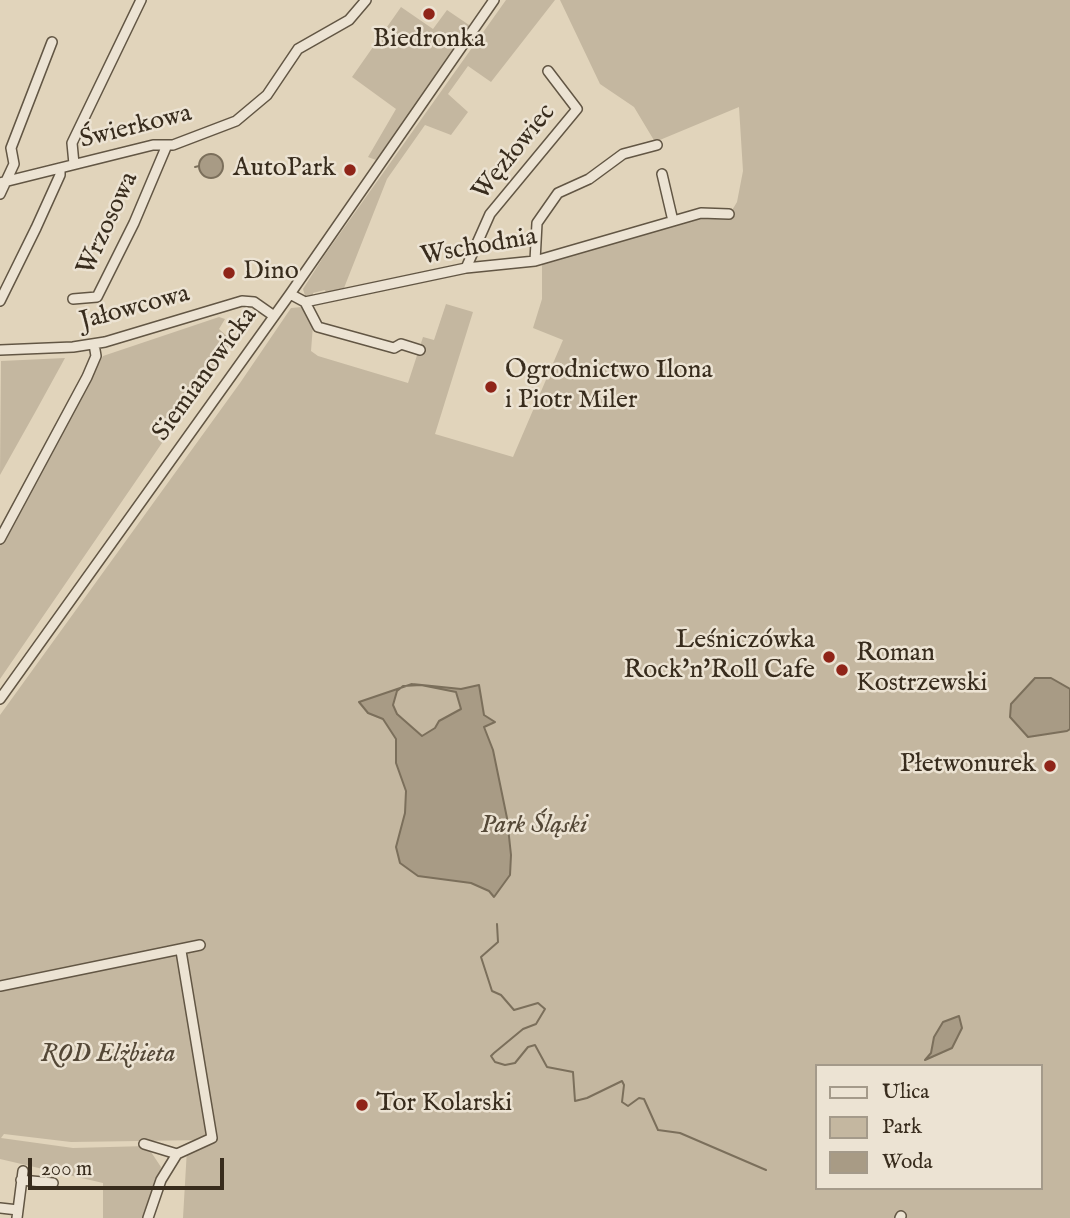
<!DOCTYPE html>
<html>
<head>
<meta charset="utf-8">
<style>
	body { margin:0 }
	#map { position:relative; width:1070px; height:1218px; overflow:hidden; background:#e1d4bb; font-family:"IM FELL English",serif }
	canvas { display:block }
	.legend { position:absolute; left:815px; top:1064px; width:228px; height:126px; box-sizing:border-box; background:#ece3d3; border:2px solid #a49a8a; margin:0; padding:9px 12px; list-style:none; font-size:21px; color:#382c1d }
	.legend li { display:flex; align-items:center; gap:14px; height:35px }
	.legend b { width:35px; border:2px solid #a49a8a }
	.scale { position:absolute; left:28px; top:1158px; width:196px; height:32px; box-sizing:border-box; border:4px solid #382c1d; border-top:0; padding-left:9px; font-size:21px; line-height:24px; white-space:nowrap; color:#382c1d; -webkit-text-stroke:5px #ece3d3; paint-order:stroke }
</style>
</head>
<body>
<div id="map">
<canvas width="1070" height="1218"></canvas>
<ul class="legend">
<li><b style="height:9px;background:#ece3d3"></b>Ulica</li>
<li><b style="height:19px;background:#c4b7a0"></b>Park</li>
<li><b style="height:19px;background:#a89b85"></b>Woda</li>
</ul>
<div class="scale">200 m</div>
</div>
<script>
const g = document.querySelector('canvas').getContext('2d');
g.lineJoin = 'round';
function fillPath(path, color) { g.fillStyle = color; g.fill(path, 'evenodd'); }
const shape = rows => new Path2D(rows.map(r => 'M' + r).join(''));
function stroke(path, color, width, dash) { g.strokeStyle = color; g.lineWidth = width; g.lineCap = dash ? 'butt' : 'round'; g.setLineDash(dash || []); g.stroke(path); }
function label(font, color, halo, rows, align = 'center') {
  g.font = font + ' "IM FELL English",serif'; g.lineWidth = 5; g.setLineDash([]); g.textBaseline = 'middle'; g.strokeStyle = halo; g.fillStyle = color; for (const [text, x, y, turn = 0] of rows) {
    g.save(); g.translate(x, y); g.rotate((+turn || 0) * Math.PI / 180); g.textAlign = isNaN(turn) ? turn : align; if (halo) g.strokeText(text, 0, 0); g.fillText(text, 0, 0); g.restore();
  }
}
const green = shape([
	[506,0,555,0,491,82,468,66,448,94,468,112,451,135,425,125,387,179,342,293,327,295,325,290,313,293,313,297,306,299,303,289,324,256],
	[560,0,1070,0,1070,1218,183,1218,187,1149,208,1143,184,953,0,984,0,715,240,383,291,308,302,307,313,325,311,351,318,356,408,383,423,337,434,340,446,304,473,312,435,434,513,457,563,340,533,328,542,299,542,263,701,215,728,217,737,202,743,171,739,107,655,142,634,107,600,84],
	[816,1066,1040,1066,1040,1188,816,1188],
	[401,7,433,29,447,10,472,27,376,160,368,157,396,109,352,77],
	[219,317,225,319,219,329,232,341,0,679,0,545,103,356],
	[65,358,37,409,0,475,1,361],
	[181,954,212,1132,206,1140,71,1142,4,1134,1,1138,73,1148,147,1146,161,1167,146,1218,103,1218,103,1183,0,1159,0,991]
]);
const water = shape([
	'199 166a12 12 0 1 1 24 0a12 12 0 1 1-24 0Z',
	[1035,678,1051,678,1070,689,1070,729,1067,731,1028,737,1010,717,1011,704,1035,678],
	[412,684,461,689,479,685,484,715,495,722,484,727,493,750,507,818,511,855,510,875,494,897,489,891,471,883,418,876,400,863,396,847,405,813,406,791,396,763,396,739,383,719,368,713,359,702,412,684],
	[421,685,456,692,461,709,439,721,435,728,422,736,397,714,393,705,397,691,403,686,421,685],
	[959,1016,962,1028,952,1048,925,1060,931,1053,934,1037,943,1022,959,1016]
]);
const stream = shape([
	[195,167,199,166],
	[497,924,498,942,481,957,492,991,501,995,514,1010,538,1003,545,1009,536,1024,523,1029,494,1053,491,1056,495,1062,505,1065,515,1063,528,1047,535,1045,547,1067,573,1072,575,1101,587,1098,622,1081,624,1085,622,1102,628,1106,639,1098,644,1099,658,1130,680,1133,766,1170]
]);
const minor = shape([
	[74,164,72,143,141,0],
	[662,174,673,221],
	[0,183,153,145,173,145,236,121,267,95,298,49,349,20,366,0],
	[0,194,14,164,11,148,52,42],
	[535,261,537,223,558,193,589,179,623,154,657,145],
	[466,268,490,214,577,109,548,71],
	[290,294,305,302,466,268,535,261,701,213,729,214],
	[73,299,97,297,134,223,167,145],
	[0,301,36,228,60,175,60,168],
	[305,302,318,327,394,348,401,344,420,350],
	[0,350,73,347,105,342,242,301,254,302,274,316],
	[0,539,87,377,96,356,94,344],
	[0,699,290,294,494,0],
	[0,986,200,945],
	[144,1144,177,1154],
	[21,1180,53,1183],
	[0,1208,18,1210],
	[17,1218,23,1171],
	[148,1218,161,1180,177,1154,212,1138,181,951],
	[900,1218,901,1216]
]);
const markers = [
	[429,14,7,"#8f2418"],
	[350,170,7,"#8f2418"],
	[229,273,7,"#8f2418"],
	[491,387,7,"#8f2418"],
	[829,657,7,"#8f2418"],
	[842,670,7,"#8f2418"],
	[1050,766,7,"#8f2418"],
	[362,1105,7,"#8f2418"]
];
const poiNames = [
	["Biedronka",429,41,"center"],
	["AutoPark",336,170,"right"],
	["Dino",243,273],
	["Ogrodnictwo Ilona",505,372],
	["i Piotr Miler",505,402],
	["Leśniczówka",815,642,"right"],
	["Rock'n'Roll Cafe",815,672,"right"],
	["Roman",856,655],
	["Kostrzewski",856,685],
	["Płetwonurek",1036,766,"right"],
	["Tor Kolarski",376,1105]
];
const streetNames = [
	["Świerkowa",136,128,-14],
	["Węzłowiec",515,153,-51],
	["Wrzosowa",109,224,-65],
	["Wschodnia",479,248,-10],
	["Jałowcowa",135,309,-15],
	["Siemianowicka",206,375,-54]
];
const parkNames = [
	["Park Śląski",534,827],
	["ROD Elżbieta",108,1056]
];
fillPath(green, '#c4b7a0');
fillPath(water, '#a89b85');
stroke(water, '#7b6f5b', 2);
stroke(stream, '#7b6f5b', 2);
stroke(minor, '#625644', 12);
stroke(minor, '#ece3d3', 9);
for (const [x, y, r, color] of markers) { const dot = new Path2D(); dot.arc(x, y, r, 0, 2 * Math.PI); g.fillStyle = color; g.fill(dot); stroke(dot, '#ece3d3', 2.5); }
label('26px', '#382c1d', '#ece3d3', poiNames, 'left');
label('26px', '#382c1d', '#ece3d3', streetNames);
label('italic 26px', '#544837', '#ece3d3', parkNames);
</script>
</body>
</html>
